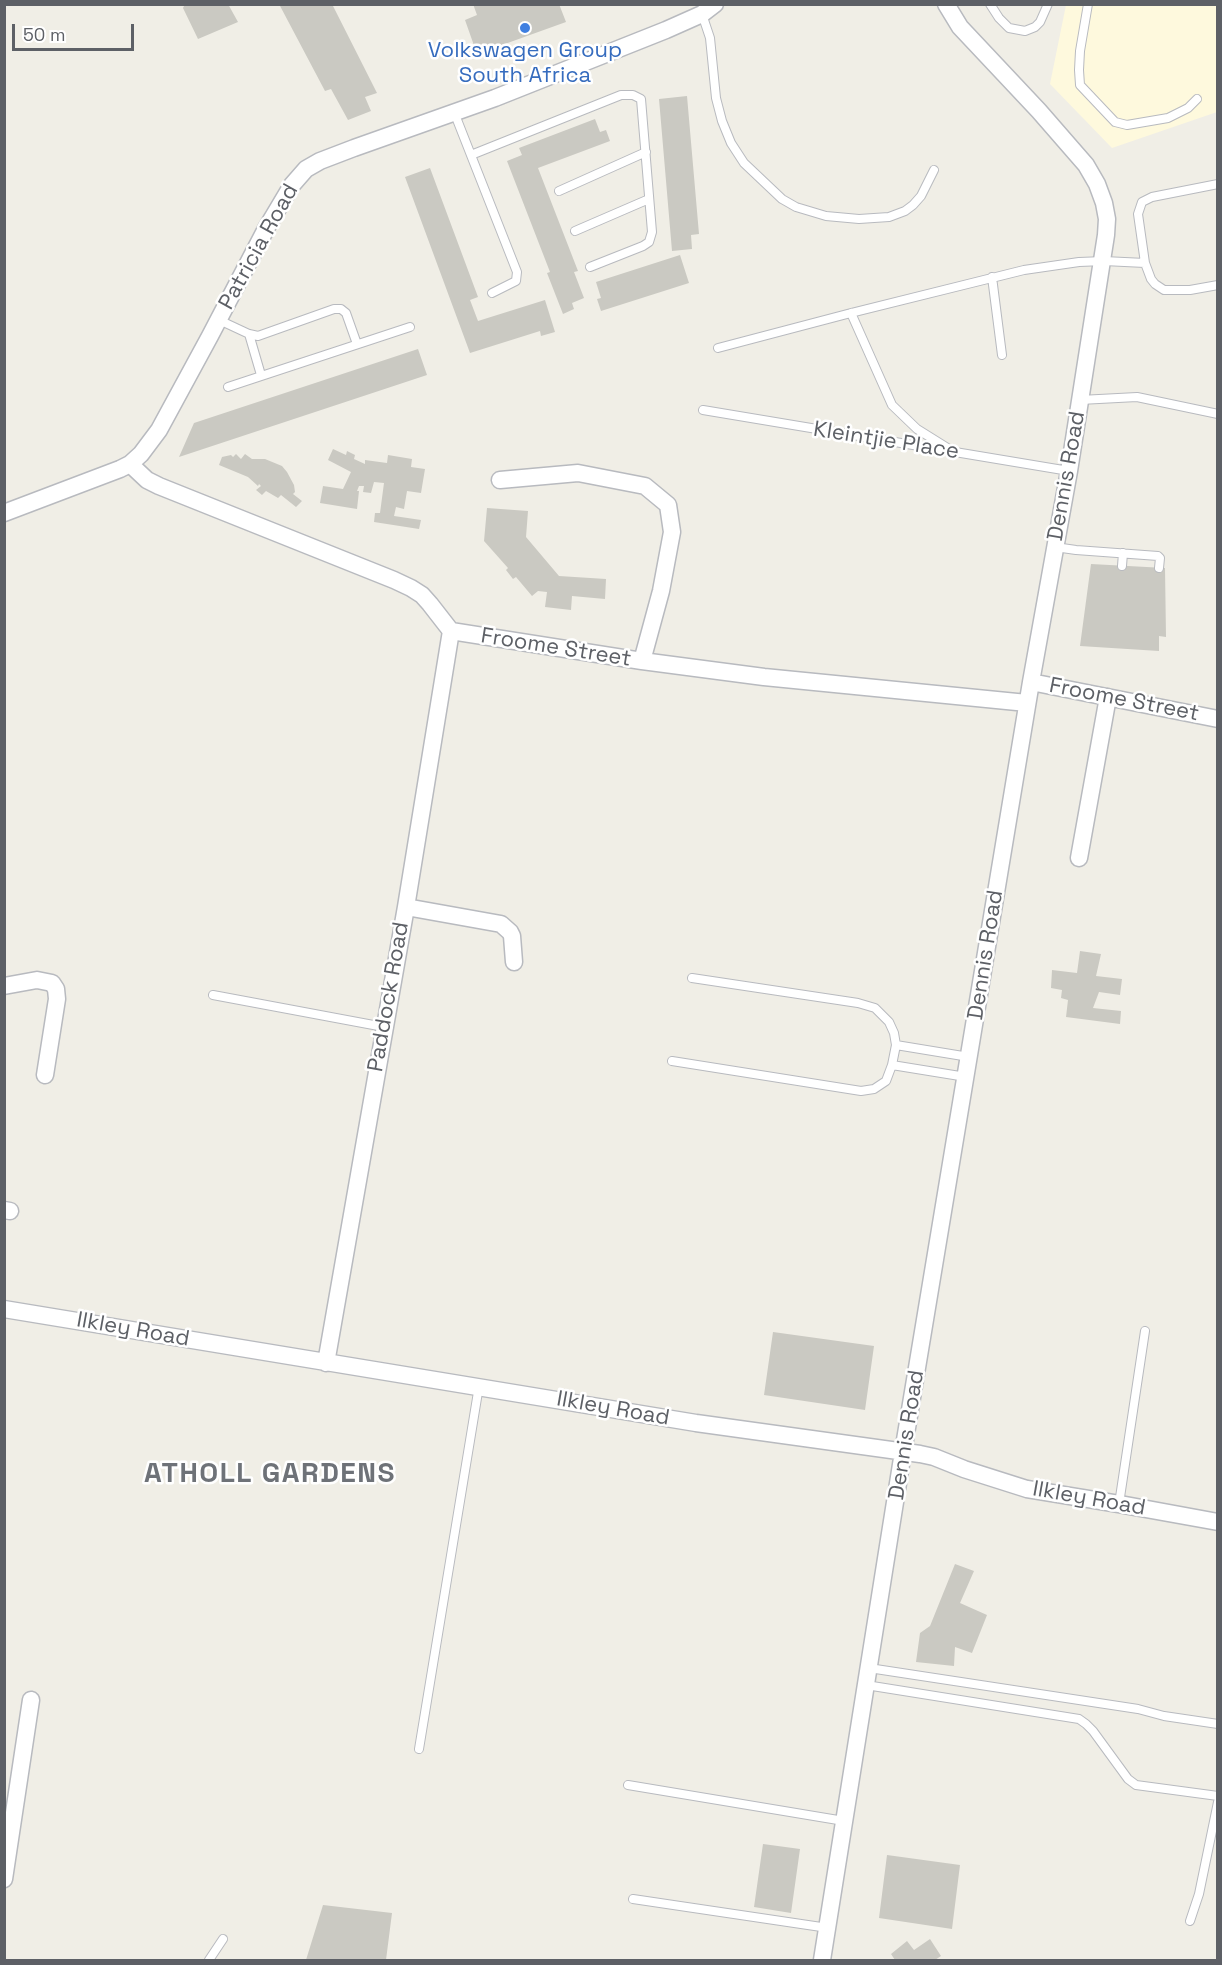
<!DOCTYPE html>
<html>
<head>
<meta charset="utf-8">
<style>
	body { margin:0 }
	#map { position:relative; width:1222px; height:1965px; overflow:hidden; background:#f0eee6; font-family:"Space Grotesk",sans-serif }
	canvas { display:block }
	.frame { position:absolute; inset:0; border:6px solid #5d6066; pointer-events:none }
	.scale { position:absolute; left:12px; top:24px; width:122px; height:27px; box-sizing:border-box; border:3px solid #5d6066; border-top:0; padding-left:8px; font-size:18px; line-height:21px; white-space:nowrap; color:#5d6066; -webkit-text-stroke:4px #fff; paint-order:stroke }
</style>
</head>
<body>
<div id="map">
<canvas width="1222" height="1965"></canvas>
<div class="frame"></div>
<div class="scale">50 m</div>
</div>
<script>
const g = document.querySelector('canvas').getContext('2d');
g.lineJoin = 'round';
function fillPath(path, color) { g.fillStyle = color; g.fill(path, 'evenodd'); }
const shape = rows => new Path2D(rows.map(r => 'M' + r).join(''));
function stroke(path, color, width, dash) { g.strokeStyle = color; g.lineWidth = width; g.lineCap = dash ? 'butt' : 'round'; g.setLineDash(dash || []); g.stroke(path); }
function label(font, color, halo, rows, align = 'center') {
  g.font = font + ' "Space Grotesk",sans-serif'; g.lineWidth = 5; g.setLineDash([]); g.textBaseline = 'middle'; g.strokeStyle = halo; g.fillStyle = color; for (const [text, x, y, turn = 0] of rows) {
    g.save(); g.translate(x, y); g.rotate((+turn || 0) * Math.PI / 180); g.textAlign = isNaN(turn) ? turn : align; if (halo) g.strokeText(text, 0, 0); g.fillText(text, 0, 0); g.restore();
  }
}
const commercial = shape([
	[1066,5,1217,5,1217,112,1112,148,1050,84]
]);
const building = shape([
	[185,4,228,4,238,22,198,39,183,8],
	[279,4,332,4,377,93,365,97,371,111,348,120,331,89,325,91],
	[473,4,559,4,566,22,477,54,465,20,477,15],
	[687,96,699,234,691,235,692,249,672,251,659,99],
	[595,119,600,132,606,130,610,141,538,168,578,271,574,272,584,298,572,303,574,309,563,314,547,273,550,272,507,161,522,155,519,148],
	[430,168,478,297,470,300,478,321,545,300,555,332,541,336,540,331,470,353,405,177],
	[680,255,689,283,601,311,597,299,601,298,596,282],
	[418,349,427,375,179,457,194,423],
	[333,449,346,455,347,451,355,455,354,459,365,464,365,460,387,463,388,455,412,459,411,467,425,469,421,493,407,491,404,509,396,507,394,516,421,520,419,529,374,522,375,513,380,513,384,483,374,482,371,493,363,492,364,486,359,486,357,491,359,491,357,509,320,503,323,486,343,489,351,472,328,460],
	[236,454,241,459,245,454,252,459,265,459,282,466,287,472,294,485,295,492,293,494,302,501,296,507,281,495,278,498,266,491,262,495,256,490,261,486,259,484,258,486,248,477,219,465,222,457,231,455,233,457],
	[487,508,528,511,526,537,559,576,606,579,605,599,572,596,571,610,545,607,547,592,538,591,532,596,516,577,513,579,506,570,508,568,484,541],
	[1091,564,1165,568,1166,637,1159,636,1159,651,1080,646],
	[1080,951,1101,954,1096,976,1122,979,1120,995,1099,992,1093,1008,1121,1011,1120,1024,1066,1017,1068,1000,1061,998,1062,990,1051,988,1052,970,1077,973],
	[773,1332,874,1346,865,1410,764,1395],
	[955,1564,974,1571,960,1603,987,1615,972,1653,955,1647,954,1666,916,1662,920,1633,930,1626],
	[763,1844,800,1849,791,1913,754,1907],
	[887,1855,960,1865,952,1929,879,1918],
	[323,1905,392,1913,386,1960,306,1960],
	[930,1939,941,1956,935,1960,895,1960,891,1954,907,1941,914,1950]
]);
const service = shape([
	[990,4,999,18,1009,28,1025,31,1035,27,1040,22,1048,4],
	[1088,4,1080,51,1079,70,1080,85,1115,122,1127,125,1168,118,1188,108,1197,99],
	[702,14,710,38,716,98,722,121,731,143,744,163,782,199,796,207,826,216,859,219,889,217,905,211,913,205,921,196,934,170],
	[454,112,517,272,516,281,492,293],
	[471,155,621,95,633,95,641,99,652,232,649,242,643,246,590,267],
	[1218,184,1152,197,1142,202,1138,214,1145,263,1151,279,1155,284,1164,290,1190,290,1218,285],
	[559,191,646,152],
	[575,231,649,199],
	[992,277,1002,355],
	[851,313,892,405,917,429,949,449],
	[219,320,249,334,258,336,334,309,341,309,346,313,357,344],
	[249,334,261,375],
	[718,348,851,313,1024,270,1079,262,1104,261,1145,263],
	[228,387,410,327],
	[1080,400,1137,397,1218,414],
	[703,410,1069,471],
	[1055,547,1076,550,1158,556,1160,558,1159,568],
	[1122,566,1123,553],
	[213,995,384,1027],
	[896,1045,969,1057],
	[672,1061,861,1091,874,1089,886,1081,892,1065,896,1045,894,1033,889,1022,875,1008,858,1003,692,978],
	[892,1065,966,1077],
	[1119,1504,1145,1331],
	[869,1668,1138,1709,1164,1716,1218,1724],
	[866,1685,1079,1719,1086,1724,1093,1731,1128,1779,1136,1785,1218,1796],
	[419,1749,479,1386],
	[628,1785,844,1821],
	[633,1899,828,1928],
	[1190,1921,1199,1894,1218,1802],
	[209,1960,223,1939]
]);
const minor = shape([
	[130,464,147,480,159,486,394,580,411,588,422,595,430,604,451,631,642,661,764,677,1027,703],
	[500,480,578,473,645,486,668,505,672,532,661,591,642,661],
	[4,513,120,469,130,464,141,454,159,430,210,336,267,227,292,185,306,169,320,161,354,148,495,98,666,30,702,14,715,4],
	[1031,682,1218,719],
	[1079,858,1108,697],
	[406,907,501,924,510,932,512,936,514,962],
	[4,986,37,980,52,983,56,989,57,999,45,1075],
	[4,1210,10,1211],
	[4,1309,696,1423,920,1454,934,1457,964,1469,1027,1489,1119,1504,1218,1522],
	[326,1363,406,907,451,631],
	[4,1879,31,1700],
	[822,1960,903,1452,1031,682,1069,471,1106,235,1107,219,1104,203,1097,184,1086,165,1039,111,960,27,946,4]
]);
const markers = [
	[525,28,6,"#3f7fe0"]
];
const shopNames = [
	["Volkswagen Group",525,51],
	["South Africa",525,76]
];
const streetNames = [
	["Patricia Road",259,247,-61],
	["Kleintjie Place",886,441,9],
	["Dennis Road",1067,476,-80],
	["Froome Street",556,648,9],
	["Froome Street",1124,700,11],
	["Dennis Road",986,955,-81],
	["Paddock Road",389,997,-80],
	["Ilkley Road",133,1330,10],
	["Ilkley Road",613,1409,10],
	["Dennis Road",907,1435,-81],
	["Ilkley Road",1089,1499,10]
];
const districtNames = [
	["ATHOLL GARDENS",270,1474]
];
fillPath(commercial, '#fef9dd');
fillPath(building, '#cac9c2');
stroke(service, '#b8babf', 10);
stroke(minor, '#b8babf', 19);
stroke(service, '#fff', 8);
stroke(minor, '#fff', 16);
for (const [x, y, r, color] of markers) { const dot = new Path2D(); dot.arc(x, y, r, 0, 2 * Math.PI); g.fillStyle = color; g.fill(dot); stroke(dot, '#fff', 2); }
label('22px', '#366cbe', '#fff', shopNames);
label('22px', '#5d6066', '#fff', streetNames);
g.letterSpacing = '1.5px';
label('bold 28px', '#6e7278', '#fff', districtNames);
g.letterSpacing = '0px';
</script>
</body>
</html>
